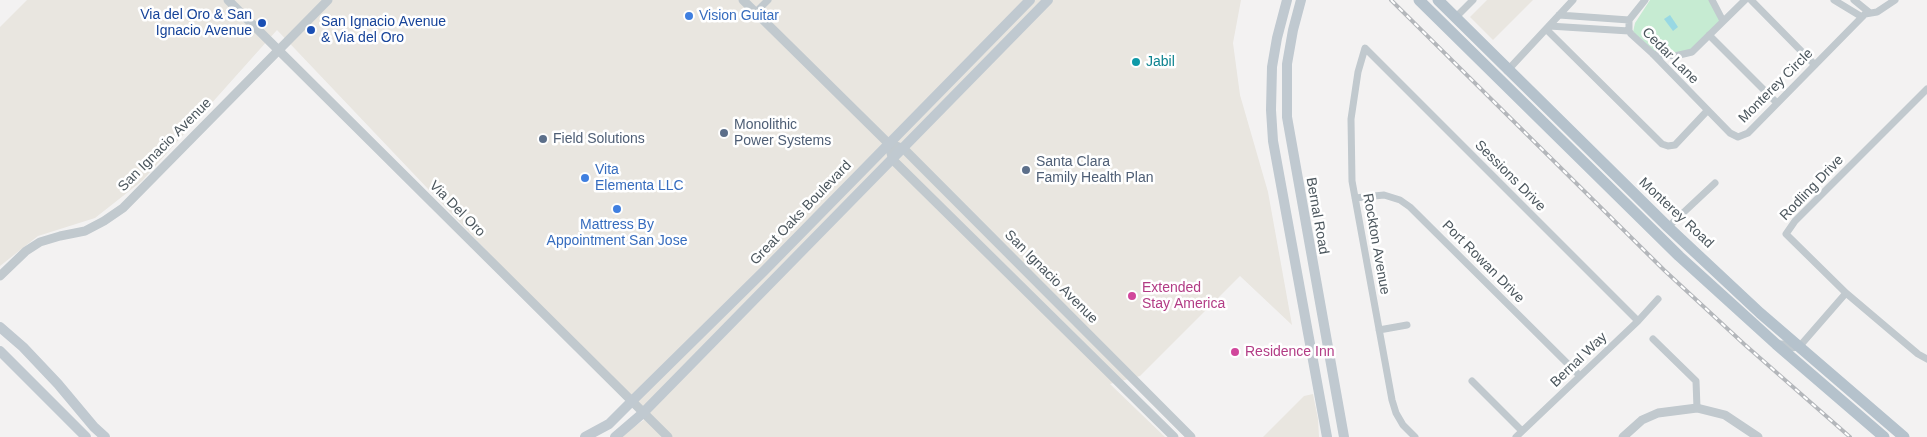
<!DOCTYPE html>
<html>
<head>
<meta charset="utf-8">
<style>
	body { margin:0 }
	canvas { display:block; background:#f3f2f2 }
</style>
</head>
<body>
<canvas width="1927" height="437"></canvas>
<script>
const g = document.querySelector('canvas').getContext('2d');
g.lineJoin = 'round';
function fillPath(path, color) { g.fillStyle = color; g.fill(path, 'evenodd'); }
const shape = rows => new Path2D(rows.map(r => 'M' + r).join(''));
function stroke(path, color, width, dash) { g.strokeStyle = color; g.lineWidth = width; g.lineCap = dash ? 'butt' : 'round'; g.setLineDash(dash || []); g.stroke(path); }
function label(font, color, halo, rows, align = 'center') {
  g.font = font + ' Arial,sans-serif'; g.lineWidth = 5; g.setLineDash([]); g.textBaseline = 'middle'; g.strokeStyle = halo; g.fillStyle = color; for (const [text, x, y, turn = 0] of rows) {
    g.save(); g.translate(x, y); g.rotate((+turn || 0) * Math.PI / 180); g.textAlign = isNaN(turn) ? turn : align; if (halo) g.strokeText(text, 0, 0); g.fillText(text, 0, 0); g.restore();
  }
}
const commercial = shape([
	[27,0,1241,0,1233,43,1240,95,1268,192,1292,325,1240,276,1140,376,1110,384,1165,437,618,437,644,420,639,411,277,30,142,181,95,218,38,236,0,266,0,27],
	[1487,0,1533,0,1493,40,1470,17],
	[1313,394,1318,419,1319,437,1263,437,1304,396]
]);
const green = shape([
	[1650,0,1709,0,1721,23,1691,50,1674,53,1654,51,1633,32,1635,23]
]);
const water = shape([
	[1670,15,1678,27,1673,31,1664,19]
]);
const minor = shape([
	[1645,0,1629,20,1629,31,1631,34,1653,54,1730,133,1738,137,1748,133,1865,14,1877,12,1895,0],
	[1712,0,1723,21],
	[1751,0,1815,65],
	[1834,0,1862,17],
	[1854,0,1870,13],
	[755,13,768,0],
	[1559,15,1629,20],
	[1456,17,1473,0],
	[1549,26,1629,31],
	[1546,29,1662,144,1668,146,1675,145,1707,111],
	[1709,35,1777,103],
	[1653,54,1675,56,1692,52,1745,0],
	[1507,71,1573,0],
	[1927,89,1795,221,1786,234,1846,293,1918,354,1927,359],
	[1355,198,1384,195,1400,200,1410,207,1580,376],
	[1668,227,1715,183],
	[1379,330,1407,325],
	[1653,339,1696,381,1697,408],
	[1777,344,1785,344,1791,348,1799,347,1846,293],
	[1472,381,1522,431],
	[1415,437,1403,425,1396,413,1392,400,1352,181,1351,119,1358,72,1365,48,1638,321],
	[1516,437,1638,321,1658,299]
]);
const tertiary = shape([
	[228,0,668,437],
	[743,0,888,143,904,149,1191,437],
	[888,143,893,160,1174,437],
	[0,276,26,251,40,242,60,236,85,231,104,221,123,208,328,0],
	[1623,437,1642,420,1658,413,1697,408,1725,415,1758,437]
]);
const secondary = shape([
	[1287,0,1277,38,1272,67,1271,110,1273,141,1327,437],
	[1301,0,1293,30,1287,64,1287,117,1344,437],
	[0,327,23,347,58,384,94,427,105,437],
	[0,351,86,437],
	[585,437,609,424,631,402,764,271,1030,0],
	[615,437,643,413,1048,0]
]);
const primary = shape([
	[1419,0,1679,256,1776,344,1884,437],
	[1438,0,1668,227,1760,313,1904,437]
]);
const rail = shape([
	[1391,0,1664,270,1744,344,1850,437]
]);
const markers = [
	[689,16,5,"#3f7fe0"],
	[262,23,5,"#1a4fb4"],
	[311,30,5,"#1a4fb4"],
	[1136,62,5,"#0f9aa8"],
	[724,133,5,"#5c6f8a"],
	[543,139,5,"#5c6f8a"],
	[1026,170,5,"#5c6f8a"],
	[585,178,5,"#3f7fe0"],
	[617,209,5,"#3f7fe0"],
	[1132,296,5,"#d1479c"],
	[1235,352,5,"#d1479c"]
];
const transitNames = [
	["Via del Oro & San",252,15],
	["Ignacio Avenue",252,31],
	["San Ignacio Avenue",321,22,"left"],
	["& Via del Oro",321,38,"left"]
];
const shopNames = [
	["Vision Guitar",699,16],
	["Vita",595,170],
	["Elementa LLC",595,186],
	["Mattress By",617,225,"center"],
	["Appointment San Jose",617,241,"center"]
];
const streetNames = [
	["Cedar Lane",1670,56,45],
	["Monterey Circle",1776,86,-45],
	["San Ignacio Avenue",165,145,-45],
	["Sessions Drive",1510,176,45],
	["Rodling Drive",1812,188,-46],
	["Via Del Oro",457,209,45],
	["Great Oaks Boulevard",801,213,-46],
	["Monterey Road",1676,213,43],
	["Bernal Road",1317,216,80],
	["Rockton Avenue",1376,244,80],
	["Port Rowan Drive",1483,262,45],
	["San Ignacio Avenue",1051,277,45],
	["Bernal Way",1579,360,-44]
];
const cultureNames = [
	["Jabil",1146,62]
];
const serviceNames = [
	["Monolithic",734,125],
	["Power Systems",734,141],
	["Field Solutions",553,139],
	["Santa Clara",1036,162],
	["Family Health Plan",1036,178]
];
const hotelNames = [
	["Extended",1142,288],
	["Stay America",1142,304],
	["Residence Inn",1245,352]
];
fillPath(commercial, '#e9e6e0');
fillPath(green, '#c6ebd2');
fillPath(water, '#98d8e3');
stroke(minor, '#c1c9ce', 7);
stroke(tertiary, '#c1c9ce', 9);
stroke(secondary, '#c0c9d0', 10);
stroke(primary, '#b5c2cc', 11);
stroke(rail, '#b4b7bb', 4);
stroke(rail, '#fff', 2, [5.5]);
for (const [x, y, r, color] of markers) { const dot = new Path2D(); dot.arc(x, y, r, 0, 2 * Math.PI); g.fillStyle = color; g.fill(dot); stroke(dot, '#fff', 2); }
label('14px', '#164399', '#fff', transitNames, 'right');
label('14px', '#366cbe', '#fff', shopNames, 'left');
label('14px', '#4b565d', '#fff', streetNames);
label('14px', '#0d838f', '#fff', cultureNames, 'left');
label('14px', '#4e5e75', '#fff', serviceNames, 'left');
label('14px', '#b23c85', '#fff', hotelNames, 'left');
</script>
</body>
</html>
